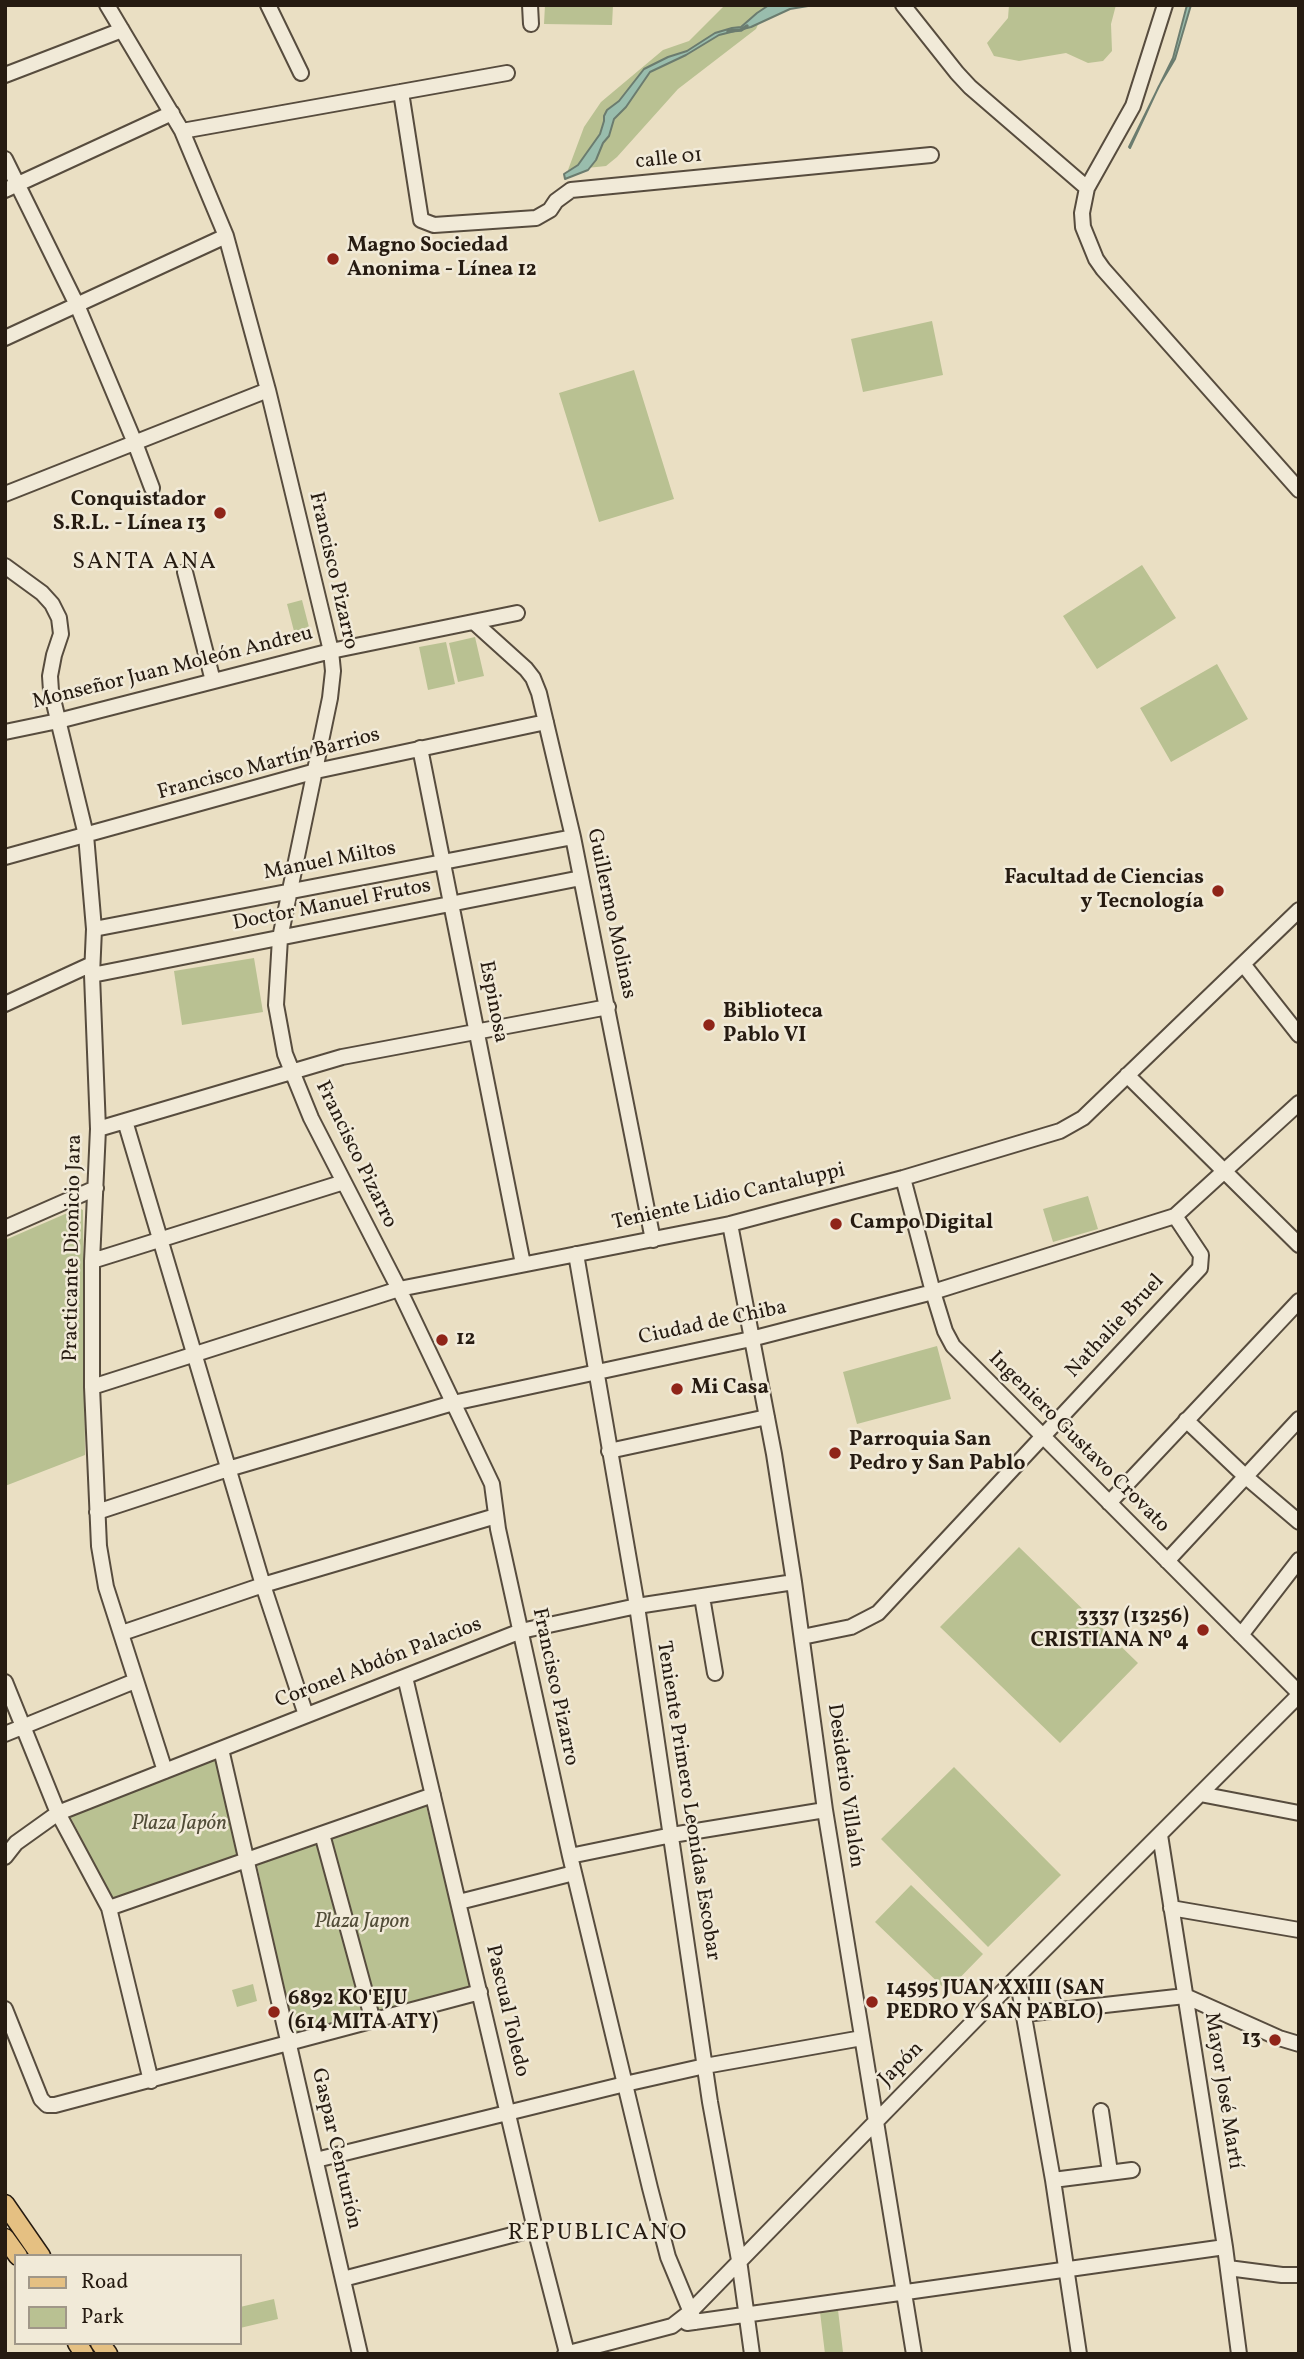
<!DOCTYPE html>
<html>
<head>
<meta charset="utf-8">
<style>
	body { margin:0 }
	#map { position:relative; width:1304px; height:2359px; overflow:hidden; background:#eadfc3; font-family:Vollkorn,serif }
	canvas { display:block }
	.frame { position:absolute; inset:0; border:7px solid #261b11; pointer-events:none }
	.legend { position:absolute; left:14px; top:2254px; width:228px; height:91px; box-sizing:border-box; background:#f1ead8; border:2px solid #a09788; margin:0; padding:9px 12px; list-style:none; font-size:21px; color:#261b11 }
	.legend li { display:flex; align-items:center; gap:14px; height:35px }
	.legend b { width:35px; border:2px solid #a09788 }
</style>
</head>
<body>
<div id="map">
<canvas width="1304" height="2359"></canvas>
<div class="frame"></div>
<ul class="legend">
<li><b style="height:9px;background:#e5c082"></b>Road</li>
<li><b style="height:19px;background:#b9c192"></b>Park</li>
</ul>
</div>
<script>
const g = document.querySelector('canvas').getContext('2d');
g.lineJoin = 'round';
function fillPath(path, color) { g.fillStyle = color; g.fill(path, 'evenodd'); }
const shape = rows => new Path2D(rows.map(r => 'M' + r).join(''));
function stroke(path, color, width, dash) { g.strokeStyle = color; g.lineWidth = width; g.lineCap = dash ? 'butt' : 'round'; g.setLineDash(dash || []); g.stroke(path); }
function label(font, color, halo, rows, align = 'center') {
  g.font = font + ' Vollkorn,serif'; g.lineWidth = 5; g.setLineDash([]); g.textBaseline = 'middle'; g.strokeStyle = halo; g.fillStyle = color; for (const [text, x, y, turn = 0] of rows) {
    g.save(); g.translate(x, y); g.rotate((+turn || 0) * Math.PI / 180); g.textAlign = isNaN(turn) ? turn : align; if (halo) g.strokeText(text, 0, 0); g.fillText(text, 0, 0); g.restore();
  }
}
const green = shape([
	[545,5,613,5,612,25,544,24],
	[725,5,772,5,762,16,756,29,678,89,617,157,606,166,568,170,584,127,601,102,663,50,689,41],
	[1009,5,1116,5,1111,24,1112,51,1103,61,1088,63,1066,53,1019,61,994,56,987,43,1008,18],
	[932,321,943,375,863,392,851,339],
	[634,370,674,499,599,522,559,393],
	[1142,565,1176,618,1097,669,1063,616],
	[302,600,311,635,296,639,287,604],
	[475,637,484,676,458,682,449,643],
	[446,642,455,684,428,690,419,647],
	[1217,664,1248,719,1171,762,1140,708],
	[254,958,263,1012,182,1025,174,971],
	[1088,1196,1098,1229,1053,1242,1043,1209],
	[79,1208,83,1210,85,1455,5,1486,5,1240],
	[937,1346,951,1399,857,1424,843,1372],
	[1019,1547,1138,1663,1060,1743,940,1627],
	[215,1758,240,1857,113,1900,70,1816],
	[954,1767,1061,1875,988,1947,881,1839],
	[426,1806,472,1985,294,2037,257,1865],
	[911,1885,983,1954,947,1991,875,1922],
	[253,1984,257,2001,237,2007,232,1990],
	[274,2299,278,2319,240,2328,240,2307],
	[838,2310,843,2352,825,2354,820,2312]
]);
const water = shape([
	[769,5,814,5,790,9,751,27,719,35,686,55,650,72,626,107,614,119,609,136,603,143,596,160,588,170,565,179,564,174,578,165,600,134,604,121,604,116,607,110,619,101,644,69,668,57,687,51,715,33,732,28,741,27,757,13,769,5],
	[1187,5,1191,5,1175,59,1159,86,1130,148,1129,147,1173,58,1187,5]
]);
const stream = shape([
	[728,31,741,30,747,26]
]);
const minor = shape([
	[107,5,182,131,226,236,268,390,331,651,333,671,330,698,280,938,276,1005,285,1054,311,1118,399,1289,492,1484,498,1529,570,1856,650,2188,668,2257,695,2322],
	[268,5,301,73],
	[530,5,531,24],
	[903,5,957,73,970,87,1087,188],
	[1165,5,1133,106,1087,188,1082,213,1083,227,1096,259,1103,269,1299,490],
	[5,75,122,30],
	[401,92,421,220,434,225,536,218,550,210,556,201,571,190,931,155],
	[182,131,507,73],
	[5,159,77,305,135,443,152,488],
	[5,190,172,113],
	[5,338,226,236],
	[5,494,268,390],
	[5,566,42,593,52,604,59,618,61,634,54,655,50,676,51,691,86,835,94,929,92,975,98,1129,92,1261,92,1387,99,1546,106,1587,165,1771],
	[185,572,213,681],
	[475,623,526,669,533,678,539,693,573,837,653,1240],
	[5,732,58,721,331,651,517,613],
	[420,748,523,1264],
	[5,857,316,771,546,722],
	[94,929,573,837],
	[1243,964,1299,1035],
	[92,975,581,878],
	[5,1004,92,964],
	[1127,1075,1299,1245],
	[125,1121,263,1585,306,1715],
	[98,1129,342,1057,608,1007],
	[903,1178,933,1292,945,1331,953,1346,1299,1693],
	[730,1224,774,1454,794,1582,825,1810,914,2354],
	[5,1228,96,1188],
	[576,1254,637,1606,710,2102,739,2260,752,2354],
	[92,1261,344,1182],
	[92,1387,399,1289,730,1224,903,1178,1060,1131,1083,1118,1299,910],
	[1186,1420,1246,1477,1299,1522],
	[609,1451,767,1417],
	[1109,1503,1299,1301],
	[97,1512,228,1469,453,1403,751,1339,933,1292,1175,1216,1299,1103],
	[1167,1561,1299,1419],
	[702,1597,715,1673],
	[122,1633,263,1585,496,1516],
	[1241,1635,1299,1560],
	[802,1637,851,1627,878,1613,1200,1268,1201,1255,1175,1216],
	[405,1677,535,2229,567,2353],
	[5,1682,58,1813,109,1908,151,2081],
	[5,1734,135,1681],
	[221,1749,360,2354],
	[1200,1794,1299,1813],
	[322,1834,373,2021],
	[1160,1835,1225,2247,1239,2354],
	[570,1856,672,1835,825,1810],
	[5,1857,16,1843,58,1813,521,1631,637,1606,794,1582],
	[459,1902,574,1873],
	[109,1908,433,1795],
	[1171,1908,1299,1930],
	[1017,1977,1053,2180,1079,2354],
	[5,2009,41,2099,47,2105,55,2105,480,1992],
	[1025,2014,1185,1996,1279,2038,1299,2044],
	[1101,2111,1110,2172],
	[316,2160,625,2084,705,2066,862,2038],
	[1053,2180,1132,2170],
	[1228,2268,1282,2275,1299,2275],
	[343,2279,535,2229],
	[687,2323,1225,2247],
	[565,2354,672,2326,690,2312,1017,1977,1299,1695]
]);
const major = shape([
	[5,2204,41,2256],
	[5,2238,18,2256],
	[77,2343,84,2354],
	[100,2343,108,2354]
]);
const markers = [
	[333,259,7,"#8f2418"],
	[220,513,7,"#8f2418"],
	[1218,891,7,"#8f2418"],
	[709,1025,7,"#8f2418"],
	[836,1224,7,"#8f2418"],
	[442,1340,7,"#8f2418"],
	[677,1389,7,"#8f2418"],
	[835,1453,7,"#8f2418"],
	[1203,1630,7,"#8f2418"],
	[872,2002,7,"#8f2418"],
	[274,2012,7,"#8f2418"],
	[1275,2040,7,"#8f2418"]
];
const streetNames = [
	["calle 01",669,160,-6],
	["Francisco Pizarro",332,571,77],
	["Monseñor Juan Moleón Andreu",173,669,-14],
	["Francisco Martín Barrios",269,765,-15],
	["Manuel Miltos",330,862,-11],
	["Doctor Manuel Frutos",332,906,-11],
	["Guillermo Molinas",610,914,78],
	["Espinosa",492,1002,79],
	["Francisco Pizarro",355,1155,64],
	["Teniente Lidio Cantaluppi",729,1198,-13],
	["Practicante Dionicio Jara",74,1248,-89],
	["Ciudad de Chiba",713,1324,-12],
	["Nathalie Bruel",1116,1327,-47],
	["Ingeniero Gustavo Crovato",1078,1443,45],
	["Coronel Abdón Palacios",379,1664,-21],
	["Francisco Pizarro",554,1687,78],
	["Desiderio Villalón",844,1786,82],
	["Teniente Primero Leonidas Escobar",687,1801,81],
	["Pascual Toledo",506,2011,77],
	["Japón",902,2065,-45],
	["Mayor José Martí",1222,2091,81],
	["Gaspar Centurión",335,2149,77]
];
const poiNames = [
	["Magno Sociedad",347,247],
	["Anonima - Línea 12",347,271],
	["Conquistador",206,501,"right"],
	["S.R.L. - Línea 13",206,525,"right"],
	["Facultad de Ciencias",1204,879,"right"],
	["y Tecnología",1204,903,"right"],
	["Biblioteca",723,1013],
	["Pablo VI",723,1037],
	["Campo Digital",850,1224],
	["12",456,1340],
	["Mi Casa",691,1389],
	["Parroquia San",849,1441],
	["Pedro y San Pablo",849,1465],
	["3337 (13256)",1189,1618,"right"],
	["CRISTIANA Nº 4",1189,1642,"right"],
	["14595 JUAN XXIII (SAN",886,1990],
	["PEDRO Y SAN PABLO)",886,2014],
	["6892 KO'EJU",288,2000],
	["(614 MITA ATY)",288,2024],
	["13",1261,2040,"right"]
];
const parkNames = [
	["Plaza Japón",179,1825],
	["Plaza Japon",362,1923]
];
const neighbourhoodNames = [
	["SANTA ANA",145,564],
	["REPUBLICANO",598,2235]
];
fillPath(green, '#b9c192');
fillPath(water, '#99bdad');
stroke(water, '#6b7c6f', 2);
stroke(stream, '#6b7c6f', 3.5);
stroke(minor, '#574c3e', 18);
stroke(major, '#261b11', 21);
stroke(minor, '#f1ead8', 14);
stroke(major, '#e5c082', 18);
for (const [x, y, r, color] of markers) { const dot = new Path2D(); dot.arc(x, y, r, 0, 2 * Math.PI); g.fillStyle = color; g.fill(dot); stroke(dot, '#f1ead8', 2.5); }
label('21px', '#261b11', '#f1ead8', streetNames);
label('bold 21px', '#261b11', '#f1ead8', poiNames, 'left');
label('italic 21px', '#524d38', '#f1ead8', parkNames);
g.letterSpacing = '2px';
label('23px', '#261b11', '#f1ead8', neighbourhoodNames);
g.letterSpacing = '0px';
</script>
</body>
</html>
